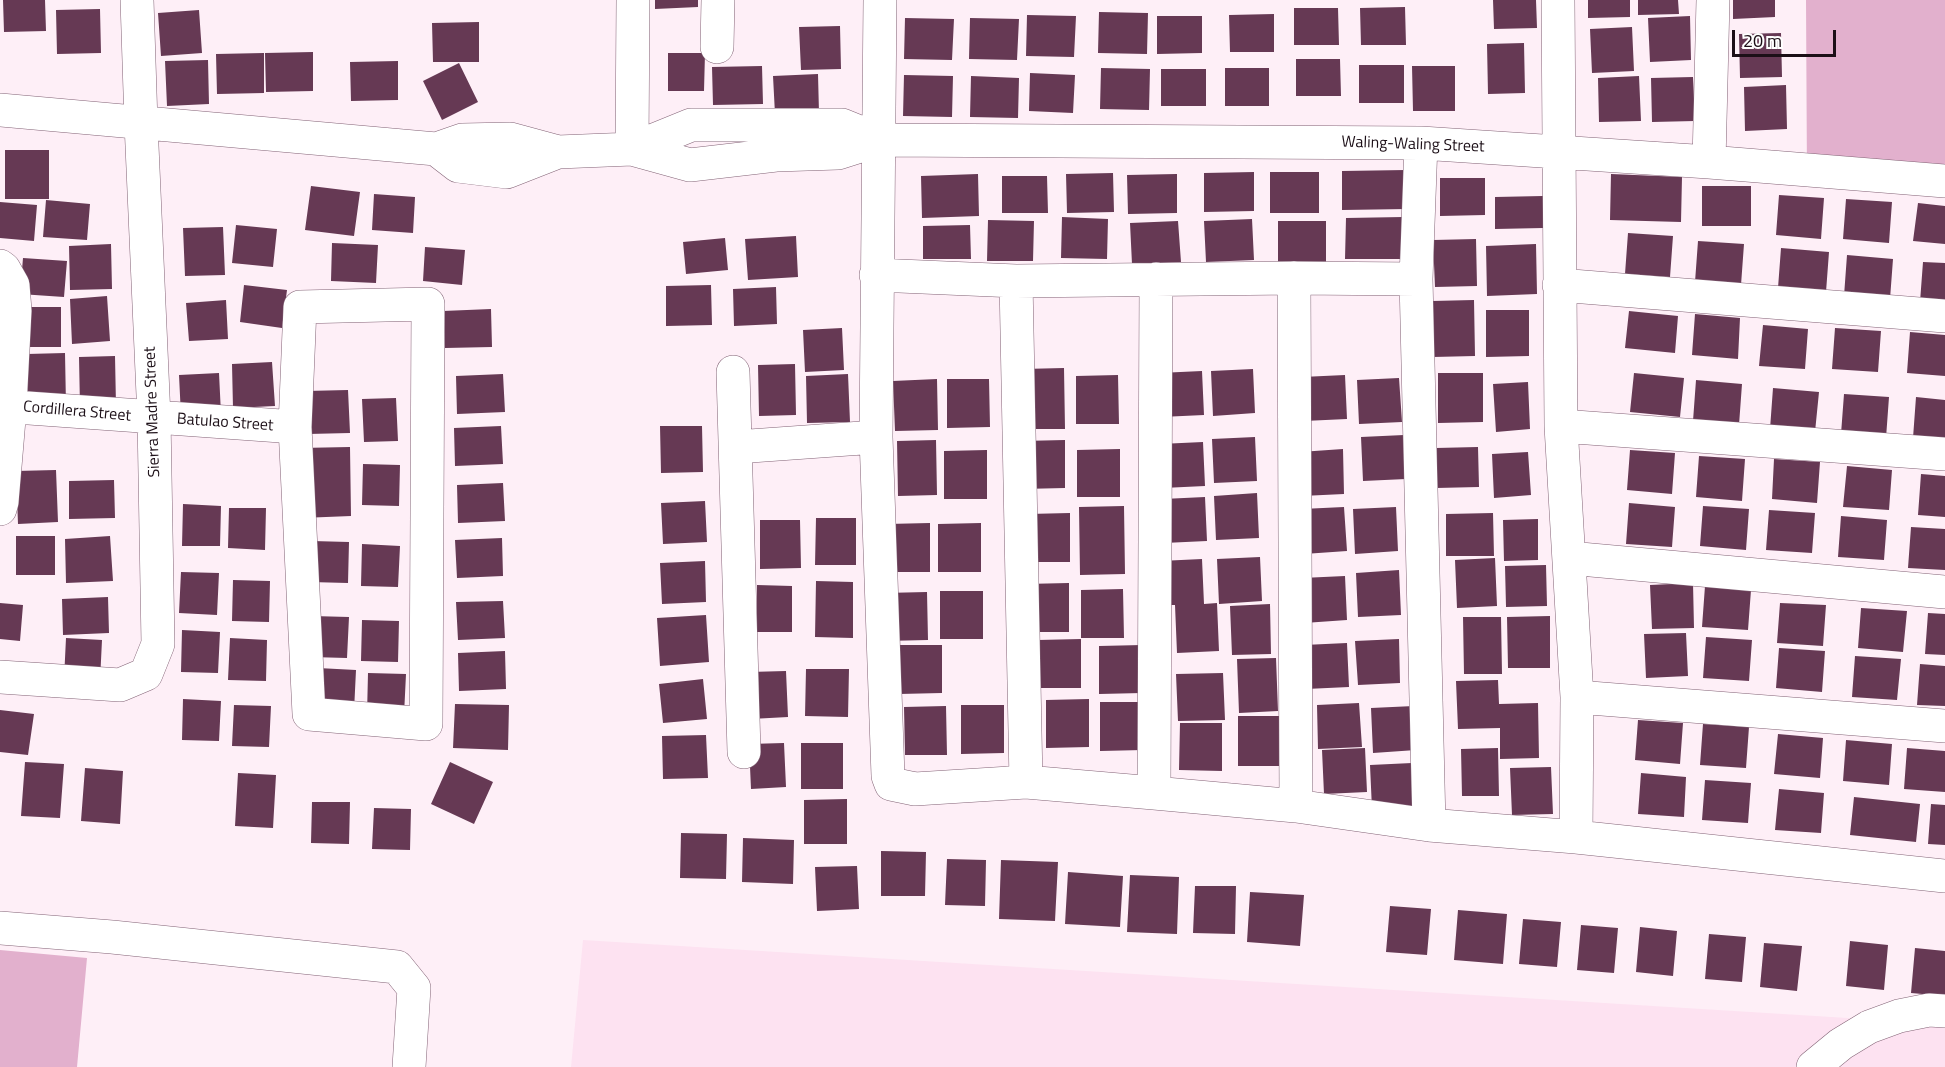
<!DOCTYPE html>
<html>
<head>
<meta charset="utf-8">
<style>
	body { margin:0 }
	#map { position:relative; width:1945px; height:1067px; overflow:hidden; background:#feeff7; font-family:"Titillium Web",sans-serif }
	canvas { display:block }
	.scale { position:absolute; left:1732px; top:30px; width:104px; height:27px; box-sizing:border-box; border:3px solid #1c0f17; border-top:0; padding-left:8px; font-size:18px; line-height:21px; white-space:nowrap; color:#1c0f17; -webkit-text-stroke:4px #fff; paint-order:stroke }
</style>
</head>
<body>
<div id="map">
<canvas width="1945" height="1067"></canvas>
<div class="scale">20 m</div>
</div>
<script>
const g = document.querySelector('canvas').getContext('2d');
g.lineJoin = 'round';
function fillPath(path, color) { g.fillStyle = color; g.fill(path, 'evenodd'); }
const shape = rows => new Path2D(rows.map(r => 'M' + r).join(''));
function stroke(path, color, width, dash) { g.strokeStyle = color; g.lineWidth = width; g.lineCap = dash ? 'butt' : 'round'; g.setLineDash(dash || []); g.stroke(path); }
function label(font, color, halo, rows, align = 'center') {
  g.font = font + ' "Titillium Web",sans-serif'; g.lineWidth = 6; g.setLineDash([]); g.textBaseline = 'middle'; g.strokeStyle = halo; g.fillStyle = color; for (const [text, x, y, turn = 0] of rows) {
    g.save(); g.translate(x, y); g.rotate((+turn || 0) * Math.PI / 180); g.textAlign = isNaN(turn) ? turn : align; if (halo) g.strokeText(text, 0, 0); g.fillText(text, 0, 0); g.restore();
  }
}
const built = shape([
	[583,940,1945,1024,1945,1067,571,1067]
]);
const green = shape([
	[1806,0,1945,0,1945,194,1807,181],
	[0,950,87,958,77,1067,0,1067]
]);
const building = shape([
	[3,0,45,0,46,31,4,32],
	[655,0,698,0,698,7,655,9],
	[1493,0,1536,0,1537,28,1494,29],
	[1588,0,1630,0,1630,17,1588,18],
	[1638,0,1678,0,1679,14,1638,15],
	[1733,0,1775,0,1775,17,1733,19],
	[1405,7,1406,45,1361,45,1360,8],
	[1294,8,1338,8,1339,45,1294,45],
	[100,9,101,53,57,54,56,10],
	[199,10,202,53,161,56,158,13],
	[1099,12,1148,13,1147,54,1098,53],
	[1274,14,1274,52,1230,52,1229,15],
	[1027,15,1076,16,1074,57,1026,56],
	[1157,16,1202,16,1202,53,1157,54],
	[1690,16,1691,60,1650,62,1648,18],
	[905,18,954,19,952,60,904,59],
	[970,18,1019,19,1017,60,969,59],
	[479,22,479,62,433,62,432,23],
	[840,26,841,69,801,70,799,27],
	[1632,27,1634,71,1592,73,1590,29],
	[1781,33,1782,77,1740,78,1739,34],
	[1524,43,1525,93,1488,94,1487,44],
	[313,52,313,91,266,92,265,53],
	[264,53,264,93,217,94,216,54],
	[668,53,705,53,704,91,668,91],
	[1296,59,1340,59,1341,96,1296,96],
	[208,60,209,104,167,106,165,61],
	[398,61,398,100,351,101,350,62],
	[459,63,478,102,442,120,423,81],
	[1359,65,1404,65,1404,103,1359,103],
	[762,66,763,104,713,105,712,67],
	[1412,66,1455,66,1455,111,1413,111],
	[1101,68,1150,69,1149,110,1100,109],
	[1225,68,1269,68,1269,106,1225,106],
	[1161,69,1206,69,1206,106,1161,106],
	[1030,73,1075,75,1073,113,1029,111],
	[818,74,819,113,775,114,773,76],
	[904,75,953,76,952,117,903,116],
	[971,76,1019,78,1018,118,970,117],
	[1639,76,1641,121,1599,122,1598,78],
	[1693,77,1695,121,1652,122,1651,78],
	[1786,85,1787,129,1745,131,1744,87],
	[5,150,49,150,49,199,5,199],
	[1406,170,1407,209,1342,210,1342,171],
	[1254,172,1254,211,1204,212,1204,173],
	[1270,172,1319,172,1319,213,1270,213],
	[1113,173,1114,212,1067,213,1066,174],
	[978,174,979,216,922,218,921,176],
	[1177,174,1177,213,1128,214,1127,175],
	[1611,174,1682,177,1681,222,1610,220],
	[1002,176,1047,176,1048,213,1002,213],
	[1440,178,1485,178,1485,215,1440,216],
	[311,186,360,192,354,236,305,230],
	[1702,186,1751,186,1751,226,1702,226],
	[374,194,415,197,413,233,372,230],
	[1779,195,1824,198,1821,239,1776,235],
	[1543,196,1543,228,1495,229,1495,197],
	[1846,199,1892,202,1889,243,1843,239],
	[46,200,90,204,87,240,43,237],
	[0,202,37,205,34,241,0,238],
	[1918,203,1945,206,1945,244,1913,241],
	[1062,217,1108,219,1107,259,1061,258],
	[1403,217,1403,259,1345,259,1346,218],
	[1252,219,1254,260,1206,262,1204,221],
	[988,220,1034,221,1033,261,987,261],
	[1178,221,1181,262,1132,264,1130,223],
	[1278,221,1326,221,1326,262,1278,262],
	[236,225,277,229,273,267,232,263],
	[970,225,971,259,923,259,923,226],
	[223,227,225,275,185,276,183,228],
	[1628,233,1673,236,1670,277,1625,274],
	[796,236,798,277,748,280,745,239],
	[725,238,728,270,686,274,683,242],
	[1476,239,1477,286,1435,287,1433,240],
	[1698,241,1744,244,1741,285,1695,282],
	[332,243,378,245,376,283,331,281],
	[111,244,112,289,70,290,69,246],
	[1536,244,1537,294,1487,296,1486,246],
	[425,247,465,250,462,285,423,281],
	[1781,248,1829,252,1826,292,1778,288],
	[1847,255,1893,259,1890,299,1844,296],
	[23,258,67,261,64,297,20,294],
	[1923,262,1945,263,1945,304,1920,302],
	[244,285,287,290,282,328,240,322],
	[711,285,712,325,666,326,666,286],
	[776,287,777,324,734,326,733,289],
	[107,296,110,341,72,344,70,299],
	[226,300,228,339,189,341,186,303],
	[1474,300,1475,356,1433,357,1432,301],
	[20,307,61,307,61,347,19,347],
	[491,309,492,347,445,348,443,311],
	[1486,310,1529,310,1529,356,1486,357],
	[1629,311,1678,316,1675,353,1625,348],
	[1695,314,1740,318,1738,359,1692,355],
	[1763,325,1808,329,1805,369,1759,366],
	[842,328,844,370,805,372,803,330],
	[1835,328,1881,331,1878,372,1832,369],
	[1910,332,1945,335,1945,376,1907,373],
	[65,353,66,406,28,407,27,354],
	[115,356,116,406,80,407,79,357],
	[272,362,275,406,233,408,232,364],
	[795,364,796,415,759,416,758,365],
	[1064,368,1065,429,1024,429,1023,369],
	[1253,369,1255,413,1213,416,1211,371],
	[1202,371,1204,415,1161,417,1159,373],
	[219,373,221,414,181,416,179,375],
	[1438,373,1483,373,1483,422,1438,423],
	[1634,373,1684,378,1680,417,1630,412],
	[503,374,505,412,457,414,456,376],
	[848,374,850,422,807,423,806,376],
	[1118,375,1119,424,1076,424,1076,376],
	[1345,375,1347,419,1304,421,1302,377],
	[1399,378,1402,422,1359,424,1357,380],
	[937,379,938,430,895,431,893,381],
	[947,379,989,379,990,427,947,428],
	[1696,380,1742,384,1739,425,1693,421],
	[1528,382,1530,429,1496,432,1493,384],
	[1773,388,1819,392,1815,432,1770,429],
	[348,390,350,433,308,434,306,391],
	[1844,394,1889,397,1886,438,1841,434],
	[1916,397,1945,400,1945,441,1913,438],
	[396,398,398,441,364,442,362,399],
	[501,426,503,464,455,466,454,428],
	[660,426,702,426,703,472,661,473],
	[1404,435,1406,479,1363,481,1361,437],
	[1255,437,1257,481,1214,483,1212,439],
	[936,440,937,495,898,496,897,441],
	[1065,440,1065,488,1022,489,1022,441],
	[1203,442,1205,486,1163,488,1160,444],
	[350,447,351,516,301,518,300,448],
	[1478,447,1479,487,1436,488,1436,448],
	[1120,449,1120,497,1077,497,1077,450],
	[1343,449,1344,494,1302,496,1300,452],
	[987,450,987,499,944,499,944,451],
	[1630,450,1675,453,1672,494,1627,490],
	[1528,452,1531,495,1494,498,1492,454],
	[1699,456,1745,459,1742,501,1696,497],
	[1774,459,1820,462,1817,503,1772,499],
	[363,464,400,465,399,506,362,505],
	[1847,466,1892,470,1889,510,1843,507],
	[56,470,58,522,18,524,16,471],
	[1921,474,1945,476,1945,517,1918,515],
	[114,480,115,518,69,519,69,481],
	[503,483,505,521,458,523,457,485],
	[1257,493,1259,538,1216,540,1214,496],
	[1205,497,1207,541,1164,543,1163,499],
	[705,501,707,542,663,544,661,503],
	[1629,503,1675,507,1672,547,1626,544],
	[183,504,221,506,220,546,182,546],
	[1124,506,1125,574,1080,575,1079,507],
	[1703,506,1749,509,1746,550,1700,546],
	[1344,507,1347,551,1304,554,1302,509],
	[1396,507,1398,551,1355,554,1353,509],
	[229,508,266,508,265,550,228,548],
	[1769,510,1815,513,1812,553,1766,550],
	[1070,513,1070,562,1028,562,1028,514],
	[1493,513,1494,556,1446,556,1446,514],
	[1841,516,1887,520,1884,560,1838,557],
	[816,518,856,518,856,565,815,565],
	[1538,519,1538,560,1504,561,1503,520],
	[760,520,800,520,801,568,760,569],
	[930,523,930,572,887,572,887,524],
	[981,523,981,572,938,572,938,524],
	[1911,527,1945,529,1945,570,1908,568],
	[16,536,55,536,55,575,16,575],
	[110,536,113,581,66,583,65,539],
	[502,538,503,576,457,578,455,540],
	[312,541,349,542,348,583,310,582],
	[362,544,400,546,398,587,361,586],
	[1260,557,1262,601,1219,604,1217,559],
	[1495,558,1497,606,1457,608,1455,560],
	[1202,559,1204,604,1217,603,1219,651,1177,653,1175,605,1161,605,1160,561],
	[705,561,706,602,662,604,660,563],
	[1546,565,1547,606,1506,607,1505,566],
	[1399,570,1401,615,1358,617,1356,573],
	[181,572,219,573,217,615,179,613],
	[1345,576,1347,620,1304,623,1302,578],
	[233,580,270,581,269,622,232,621],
	[816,581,853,582,853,638,815,637],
	[1069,583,1069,632,1026,632,1025,584],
	[1693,583,1694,628,1652,629,1650,585],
	[757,585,792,586,792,632,757,632],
	[1705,586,1751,590,1748,630,1702,627],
	[1123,589,1124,638,1081,638,1081,590],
	[940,591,983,591,983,639,940,639],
	[927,592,928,640,885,641,884,593],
	[108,597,109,633,63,635,62,599],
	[503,601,505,638,458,640,456,602],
	[0,603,23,605,20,641,0,639],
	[1780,603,1826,605,1823,646,1777,643],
	[1270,604,1271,654,1232,655,1230,606],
	[1861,608,1907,611,1903,652,1858,648],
	[1928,613,1945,614,1945,655,1925,654],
	[706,615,709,662,660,666,657,618],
	[312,616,349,617,347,658,311,657],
	[1550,616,1550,668,1508,668,1507,617],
	[1463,617,1501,617,1502,674,1464,674],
	[362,620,399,621,398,662,361,661],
	[182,630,220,632,218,673,181,672],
	[1686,633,1688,676,1646,678,1644,634],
	[1706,637,1752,640,1749,681,1703,678],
	[66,638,102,640,100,681,64,679],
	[230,638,267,640,266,681,228,680],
	[1081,639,1081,688,1039,688,1038,640],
	[1399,639,1400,683,1358,685,1355,641],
	[1347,643,1349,687,1306,689,1304,645],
	[899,645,942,645,942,693,899,694],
	[1142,645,1142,693,1099,694,1099,646],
	[1779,648,1825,651,1822,692,1776,688],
	[505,651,506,689,459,691,458,653],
	[1855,656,1901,659,1897,700,1852,697],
	[1276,658,1278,711,1239,713,1237,659],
	[1920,664,1945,666,1945,706,1917,705],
	[318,668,356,670,354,711,317,710],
	[806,669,849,669,848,717,805,716],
	[786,671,788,717,751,719,749,672],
	[368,673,406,674,404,715,367,715],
	[1223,673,1225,720,1178,721,1176,674],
	[703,679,707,719,663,723,659,684],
	[1498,680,1499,704,1538,703,1539,758,1500,759,1500,728,1458,729,1456,681],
	[183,699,221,701,219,741,182,740],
	[1089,699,1089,747,1046,748,1046,700],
	[1100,702,1143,702,1143,750,1100,751],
	[1359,703,1362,747,1318,749,1317,705],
	[455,704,509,705,508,750,453,748],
	[234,705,271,706,269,747,232,746],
	[961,705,1004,705,1004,753,961,754],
	[946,706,947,755,905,755,904,707],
	[1414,706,1416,750,1373,753,1371,708],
	[0,710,34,714,28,755,0,752],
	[1238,716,1280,716,1280,766,1238,766],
	[1638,720,1683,723,1680,764,1635,760],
	[1180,723,1222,723,1222,771,1179,770],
	[1703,724,1749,727,1746,768,1700,765],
	[1778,734,1823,738,1820,778,1774,774],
	[706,735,708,778,663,779,662,736],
	[1846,740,1892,744,1889,785,1843,781],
	[784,743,786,787,751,789,749,744],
	[801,743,843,743,843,789,801,789],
	[1365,748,1367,792,1324,794,1322,750],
	[1498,748,1499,796,1462,796,1461,749],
	[1907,748,1945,751,1945,792,1904,789],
	[25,762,64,764,60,818,21,816],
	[450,762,493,782,474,824,431,804],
	[1412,763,1415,807,1372,809,1370,765],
	[1551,767,1553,814,1512,815,1510,768],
	[85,768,123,771,120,824,81,821],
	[238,773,276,775,273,828,235,826],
	[1641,773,1686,777,1684,817,1638,814],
	[1705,780,1751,783,1748,823,1702,820],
	[1779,789,1824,793,1821,833,1775,830],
	[1854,797,1920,804,1916,842,1850,835],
	[847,799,847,844,804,844,804,800],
	[312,802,350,802,349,844,311,843],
	[1931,804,1945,805,1945,845,1928,844],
	[374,808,411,809,410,850,372,849],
	[681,833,727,834,726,879,680,878],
	[743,838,794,840,793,884,742,882],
	[881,851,926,852,925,896,881,896],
	[947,859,986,860,985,906,945,905],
	[1001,860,1058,862,1055,921,999,919],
	[857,866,859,909,817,911,815,867],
	[1068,872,1123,876,1120,927,1065,924],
	[1130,875,1179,877,1177,934,1127,932],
	[1195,886,1236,886,1235,934,1193,933],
	[1250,892,1304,895,1300,946,1247,942],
	[1390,906,1431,909,1427,955,1386,952],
	[1458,910,1507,914,1503,964,1454,960],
	[1523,919,1561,922,1557,967,1519,964],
	[1581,925,1618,928,1614,973,1577,970],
	[1640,927,1677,931,1673,976,1636,972],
	[1709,934,1746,937,1742,982,1705,979],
	[1850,941,1888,945,1884,990,1846,986],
	[1764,943,1802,946,1797,991,1760,987],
	[1915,948,1945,951,1945,996,1911,993]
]);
const street = shape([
	[880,0,876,437,888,776,891,784,915,789,1026,782,1154,793,1296,806,1429,825,1576,837,1945,876],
	[1558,0,1561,426,1577,697,1576,837],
	[717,47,718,0],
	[0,110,436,149,462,140,510,139,558,152,632,149,690,165,776,155,838,153,879,140,1421,143,1709,162,1945,181],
	[1421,143,1416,279,1429,825],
	[436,149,458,166,507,172,558,152],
	[632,149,691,125,842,125,879,140],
	[632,149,633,0],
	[1709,162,1713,0],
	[0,266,4,269,13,285,15,311,10,407,2,502,0,509],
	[876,275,1016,281,1294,278,1416,279],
	[1294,278,1296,806],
	[1016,281,1026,782],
	[1559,285,1945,316],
	[428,304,426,724,309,714,295,427,300,307,428,304],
	[733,372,744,752],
	[0,406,295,427],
	[1561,426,1945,454],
	[736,447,876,437],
	[1569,558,1945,592],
	[0,677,120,685,146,674,158,644,154,418,141,123,137,0],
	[1577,697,1945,726],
	[1154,793,1156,279],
	[0,928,112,937,397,967,414,988,409,1067]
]);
const secondary = shape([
	[1813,1067,1841,1044,1869,1027,1899,1016,1929,1010,1945,1011]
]);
const streetNames = [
	["Waling-Waling Street",1413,145,2],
	["Cordillera Street",77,412,5],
	["Sierra Madre Street",153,412,-92],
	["Batulao Street",225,423,4]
];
fillPath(built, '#fde2f1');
fillPath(green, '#e2b0cd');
fillPath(building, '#663954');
stroke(street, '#836376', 34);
stroke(secondary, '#836376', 34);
stroke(street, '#fff', 33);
stroke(secondary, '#fff', 33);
label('16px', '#1c0f17', '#fff', streetNames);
</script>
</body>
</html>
